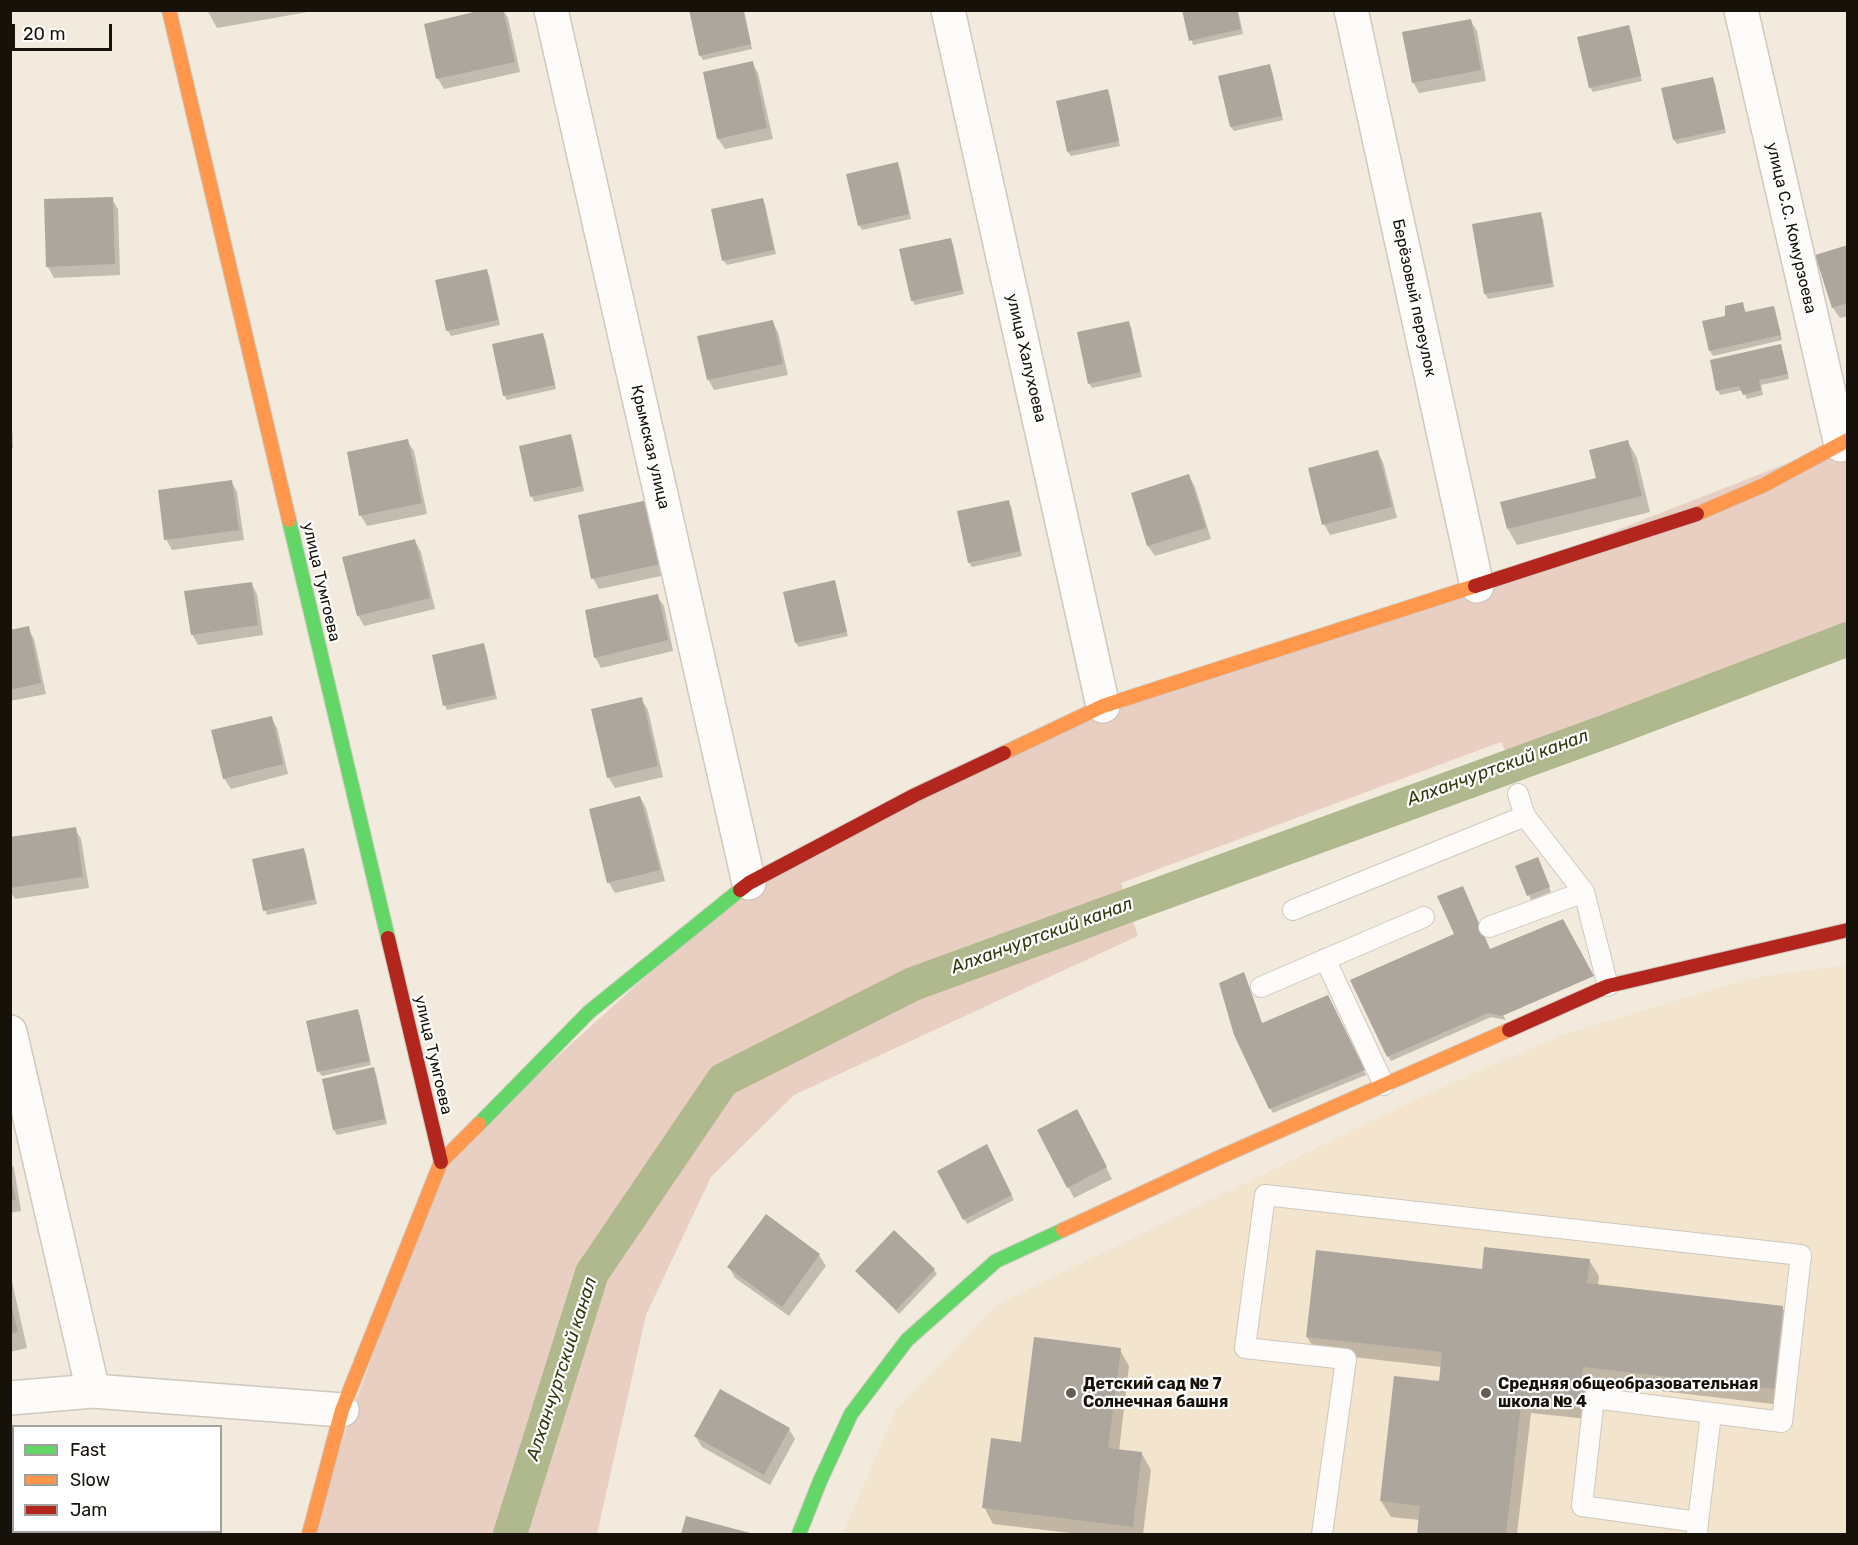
<!DOCTYPE html>
<html>
<head>
<meta charset="utf-8">
<style>
	body { margin:0 }
	#map { position:relative; width:1858px; height:1545px; overflow:hidden; background:#f2eadc; font-family:Rubik,sans-serif }
	canvas { display:block }
	.frame { position:absolute; inset:0; border:12px solid #161109; pointer-events:none }
	.legend { position:absolute; left:12px; top:1425px; width:210px; height:108px; box-sizing:border-box; background:#fff; border:2px solid #a2a09d; margin:0; padding:8px 10px; list-style:none; font-size:18px; color:#161109 }
	.legend li { display:flex; align-items:center; gap:12px; height:30px }
	.legend b { width:30px; border:2px solid #a2a09d }
	.scale { position:absolute; left:12px; top:24px; width:100px; height:27px; box-sizing:border-box; border:3px solid #161109; border-top:0; padding-left:8px; font-size:18px; line-height:21px; white-space:nowrap; color:#161109; -webkit-text-stroke:4px #fff; paint-order:stroke }
</style>
</head>
<body>
<div id="map">
<canvas width="1858" height="1545"></canvas>
<div class="frame"></div>
<ul class="legend">
<li><b style="height:8px;background:#63d668"></b>Fast</li>
<li><b style="height:8px;background:#ff974d"></b>Slow</li>
<li><b style="height:8px;background:#b3261e"></b>Jam</li>
</ul>
<div class="scale">20 m</div>
</div>
<script>
const g = document.querySelector('canvas').getContext('2d');
g.lineJoin = 'round';
function fillPath(path, color) { g.fillStyle = color; g.fill(path, 'evenodd'); }
const shape = rows => new Path2D(rows.map(r => 'M' + r).join(''));
function stroke(path, color, width, dash) { g.strokeStyle = color; g.lineWidth = width; g.lineCap = dash ? 'butt' : 'round'; g.setLineDash(dash || []); g.stroke(path); }
function label(font, color, halo, rows, align = 'center') {
  g.font = font + ' Rubik,sans-serif'; g.lineWidth = 4.5; g.setLineDash([]); g.textBaseline = 'middle'; g.strokeStyle = halo; g.fillStyle = color; for (const [text, x, y, turn = 0] of rows) {
    g.save(); g.translate(x, y); g.rotate((+turn || 0) * Math.PI / 180); g.textAlign = isNaN(turn) ? turn : align; if (halo) g.strokeText(text, 0, 0); g.fillText(text, 0, 0); g.restore();
  }
}
const built = shape([
	[1847,965,1847,1534,843,1534,896,1410,997,1305,1414,1100,1559,1036,1751,978]
]);
const green = shape([
	[1847,440,1847,639,1607,731,1512,764,1501,742,1121,883,1138,936,794,1095,711,1177,646,1315,597,1534,309,1534,441,1162,749,883,1103,706,1464,590]
]);
const shadow = shape([
	[207,10,307,10,308,12,217,28],
	[489,10,503,10,508,18,520,72,444,89,438,79,426,25],
	[690,10,744,10,752,49,703,60,700,55],
	[1184,10,1238,10,1243,34,1193,45],
	[1471,21,1477,31,1486,81,1419,93,1413,82],
	[1629,27,1631,32,1642,81,1593,92,1590,87],
	[752,63,758,73,773,139,725,149,718,139,704,73],
	[1270,66,1272,71,1283,120,1234,131,1231,127],
	[1713,79,1715,84,1726,133,1677,144,1674,140],
	[1107,91,1110,96,1120,146,1071,156,1068,152],
	[897,164,900,169,911,219,862,230,859,225],
	[112,199,118,209,120,275,54,278,48,267],
	[762,199,765,204,776,254,727,265,724,261],
	[1540,214,1543,219,1554,287,1488,299,1485,294,1474,225],
	[951,240,953,244,964,294,915,305,912,300],
	[1848,247,1848,316,1840,318,1833,308,1817,256],
	[486,270,489,275,500,325,451,336,448,331,437,281],
	[1742,304,1746,313,1773,307,1782,340,1713,356,1710,351,1726,317],
	[772,321,778,332,788,375,714,390,708,379],
	[1128,323,1131,327,1142,377,1092,388,1089,383],
	[542,334,545,339,556,389,507,400,504,395],
	[1781,346,1789,379,1761,385,1763,395,1747,399,1743,390,1720,395,1718,390],
	[10,390,13,448,10,448],
	[570,436,573,441,584,491,534,502,532,497,521,447],
	[407,441,414,451,427,514,367,526,361,516],
	[1628,442,1637,458,1650,512,1517,545,1508,529,1597,480],
	[1377,451,1383,462,1397,518,1330,535,1324,524],
	[1189,476,1195,487,1211,539,1155,556,1148,546,1133,494],
	[231,481,237,492,244,540,172,550,166,539],
	[1008,501,1011,506,1022,556,972,567,969,562],
	[648,502,666,575,599,589,593,578],
	[415,541,421,552,435,609,364,626,358,615],
	[834,582,848,636,799,647,796,643],
	[251,583,257,594,263,635,198,645,192,634],
	[657,596,664,606,673,651,601,668,595,657],
	[28,628,34,639,46,694,10,701,10,632],
	[483,645,486,650,497,699,447,710,445,706],
	[641,699,648,710,663,777,615,788,609,778,593,710],
	[271,717,277,728,288,774,231,789,224,778],
	[640,797,646,808,665,881,615,893,609,883,590,810],
	[75,829,81,839,89,888,15,899,10,891,10,839],
	[303,850,306,855,317,904,267,915,265,910],
	[1540,864,1551,892,1531,900,1529,895],
	[1456,935,1506,1020,1491,1017,1391,1061,1388,1056],
	[1330,1002,1366,1075,1273,1113,1270,1108,1262,1024],
	[358,1011,360,1016,371,1065,322,1076,319,1072],
	[373,1069,376,1074,387,1124,337,1135,334,1130],
	[1082,1121,1112,1179,1074,1198,1039,1130],
	[986,1146,1014,1200,967,1224,939,1171],
	[10,1162,14,1168,21,1211,10,1213],
	[819,1255,826,1266,789,1316,735,1278,729,1267],
	[1589,1260,1599,1276,1598,1286,1782,1307,1792,1324,1782,1405,1592,1383,1588,1419,1531,1413,1517,1534,1418,1534,1420,1520,1391,1517,1381,1501,1440,1383,1442,1367,1317,1353,1307,1337,1483,1271],
	[934,1270,937,1274,899,1314,857,1271],
	[10,1273,27,1348,10,1352],
	[1120,1350,1129,1366,1119,1451,1142,1454,1151,1470,1143,1534,1079,1534,993,1524,984,1507,1022,1444],
	[789,1429,795,1439,770,1485,702,1447,695,1436],
	[10,1456,14,1456,14,1522,10,1521],
	[687,1518,751,1534,683,1534],
	[99,1532,175,1532,175,1534,101,1534]
]);
const canal = shape([
	[510,1534,592,1273,723,1080,913,984,1607,731,1848,639]
]);
const building = shape([
	[482,10,503,10,515,62,436,79,424,24],
	[689,10,743,10,751,44,699,56],
	[1182,10,1237,10,1241,29,1189,41],
	[1471,19,1481,70,1412,83,1402,32],
	[1629,25,1641,76,1589,88,1577,37],
	[753,61,767,128,717,139,703,72],
	[1270,64,1282,116,1230,127,1218,76],
	[1713,77,1725,129,1673,140,1661,88],
	[1108,89,1119,141,1067,152,1056,101],
	[898,162,909,214,858,226,846,174],
	[113,197,115,264,46,267,44,199],
	[763,198,774,250,722,261,711,209],
	[1541,212,1552,283,1484,294,1472,224],
	[951,238,962,290,911,301,899,249],
	[1848,245,1848,303,1832,308,1815,255],
	[487,269,498,320,446,331,435,280],
	[1743,302,1745,312,1774,306,1781,335,1709,351,1702,321,1725,316,1725,306],
	[773,320,783,364,707,380,697,336],
	[1129,321,1140,372,1088,384,1077,332],
	[543,333,555,385,503,396,492,344],
	[1781,344,1788,374,1759,380,1761,390,1743,395,1739,386,1716,391,1710,360],
	[571,434,582,486,530,497,519,446],
	[408,439,422,503,359,516,347,452],
	[1628,440,1642,496,1507,529,1500,502,1596,478,1589,450],
	[1378,450,1392,507,1322,525,1308,468],
	[1189,474,1206,528,1147,546,1131,493],
	[232,480,239,530,164,540,158,490],
	[648,500,661,564,591,579,578,515],
	[1009,500,1020,551,968,563,957,511],
	[415,539,430,598,357,616,342,557],
	[835,580,847,632,795,643,783,592],
	[252,582,258,625,191,635,184,591],
	[658,594,668,640,594,658,585,610],
	[29,626,41,683,10,690,10,630],
	[484,643,495,695,443,706,432,655],
	[642,697,658,766,607,778,591,709],
	[272,716,283,764,223,779,211,730],
	[640,796,660,870,607,883,589,809],
	[76,827,83,877,10,888,10,837],
	[304,848,315,899,263,911,252,859],
	[1538,857,1550,887,1527,896,1515,866],
	[1463,886,1490,949,1563,919,1594,976,1502,1016,1488,1013,1387,1057,1350,980,1454,934,1437,896],
	[1244,972,1262,1023,1328,995,1365,1070,1269,1109,1234,1035,1219,983],
	[358,1009,370,1061,317,1072,306,1021],
	[374,1067,385,1119,333,1130,322,1079],
	[1077,1109,1107,1167,1067,1188,1037,1130],
	[987,1144,1012,1195,963,1220,937,1171],
	[10,1174,16,1200,10,1201],
	[766,1214,820,1254,782,1307,727,1267],
	[894,1230,935,1269,896,1310,855,1271],
	[1484,1247,1590,1259,1587,1283,1783,1306,1774,1389,1583,1367,1579,1404,1522,1397,1506,1534,1417,1534,1420,1506,1380,1501,1394,1376,1439,1381,1442,1352,1306,1337,1316,1250,1482,1269],
	[10,1300,18,1332,10,1334],
	[1034,1337,1121,1348,1108,1448,1142,1452,1133,1527,982,1508,991,1438,1021,1442],
	[720,1389,790,1428,764,1475,694,1436],
	[10,1454,14,1455,14,1512,10,1512],
	[686,1516,754,1534,681,1534]
]);
const lane = shape([
	[1518,794,1525,816,1584,892,1608,986],
	[1293,910,1525,816],
	[1489,927,1584,892],
	[1325,959,1384,1085],
	[1261,987,1424,917],
	[1698,1522,1711,1414],
	[1322,1534,1346,1359,1245,1348,1265,1195,1801,1255,1782,1422,1594,1398,1582,1506,1698,1522,1697,1534]
]);
const street = shape([
	[551,10,749,883],
	[948,10,1103,706],
	[1351,10,1477,586],
	[1741,10,1841,445],
	[10,1032,93,1391],
	[10,1398,93,1391,342,1410]
]);
const fast = shape([
	[289,520,388,938],
	[479,1124,589,1012,740,890],
	[799,1534,820,1481,851,1414,907,1340,996,1261,1063,1230]
]);
const slow = shape([
	[169,10,289,520],
	[1697,514,1764,485,1848,440],
	[1004,753,1103,706,1475,586],
	[1063,1230,1218,1158,1509,1030],
	[309,1534,342,1410,441,1162,479,1124]
]);
const jam = shape([
	[1475,586,1697,514],
	[740,890,749,883,915,795,1004,753],
	[388,938,441,1162],
	[1509,1030,1608,986,1848,930]
]);
const markers = [
	[1071,1393,6,"#635d53"],
	[1486,1393,6,"#635d53"]
];
const streetNames = [
	["улица С.С. Комурзоева",1791,228,77],
	["Берёзовый переулок",1414,298,78],
	["улица Халухоева",1026,358,77],
	["Крымская улица",650,447,77],
	["улица Тумгоева",321,582,77],
	["улица Тумгоева",433,1055,77]
];
const poiNames = [
	["Детский сад № 7",1083,1384],
	["Солнечная башня",1083,1402],
	["Средняя общеобразовательная",1498,1384],
	["школа № 4",1498,1402]
];
const waterNames = [
	["Алханчуртский канал",1498,768,-20],
	["Алханчуртский канал",1042,936,-20],
	["Алханчуртский канал",562,1369,-72]
];
fillPath(built, '#f2e4cd');
fillPath(green, '#e9cfc2');
fillPath(shadow, '#0003');
stroke(canal, '#b0b98e', 34);
fillPath(building, '#ada69d');
stroke(lane, '#cfc8be', 22);
stroke(street, '#cfc8be', 36);
stroke(fast, '#cfc8be', 16);
stroke(slow, '#cfc8be', 16);
stroke(jam, '#cfc8be', 16);
stroke(lane, '#fdfcfa', 20);
stroke(street, '#fdfcfa', 33);
stroke(fast, '#63d668', 14);
stroke(slow, '#ff974d', 14);
stroke(jam, '#b3261e', 14);
for (const [x, y, r, color] of markers) { const dot = new Path2D(); dot.arc(x, y, r, 0, 2 * Math.PI); g.fillStyle = color; g.fill(dot); stroke(dot, '#fff', 2); }
label('16px', '#161109', '#fff', streetNames);
label('bold 16px', '#161109', '#fff', poiNames, 'left');
label('italic 18px', '#2e380d', '#fff', waterNames);
</script>
</body>
</html>
